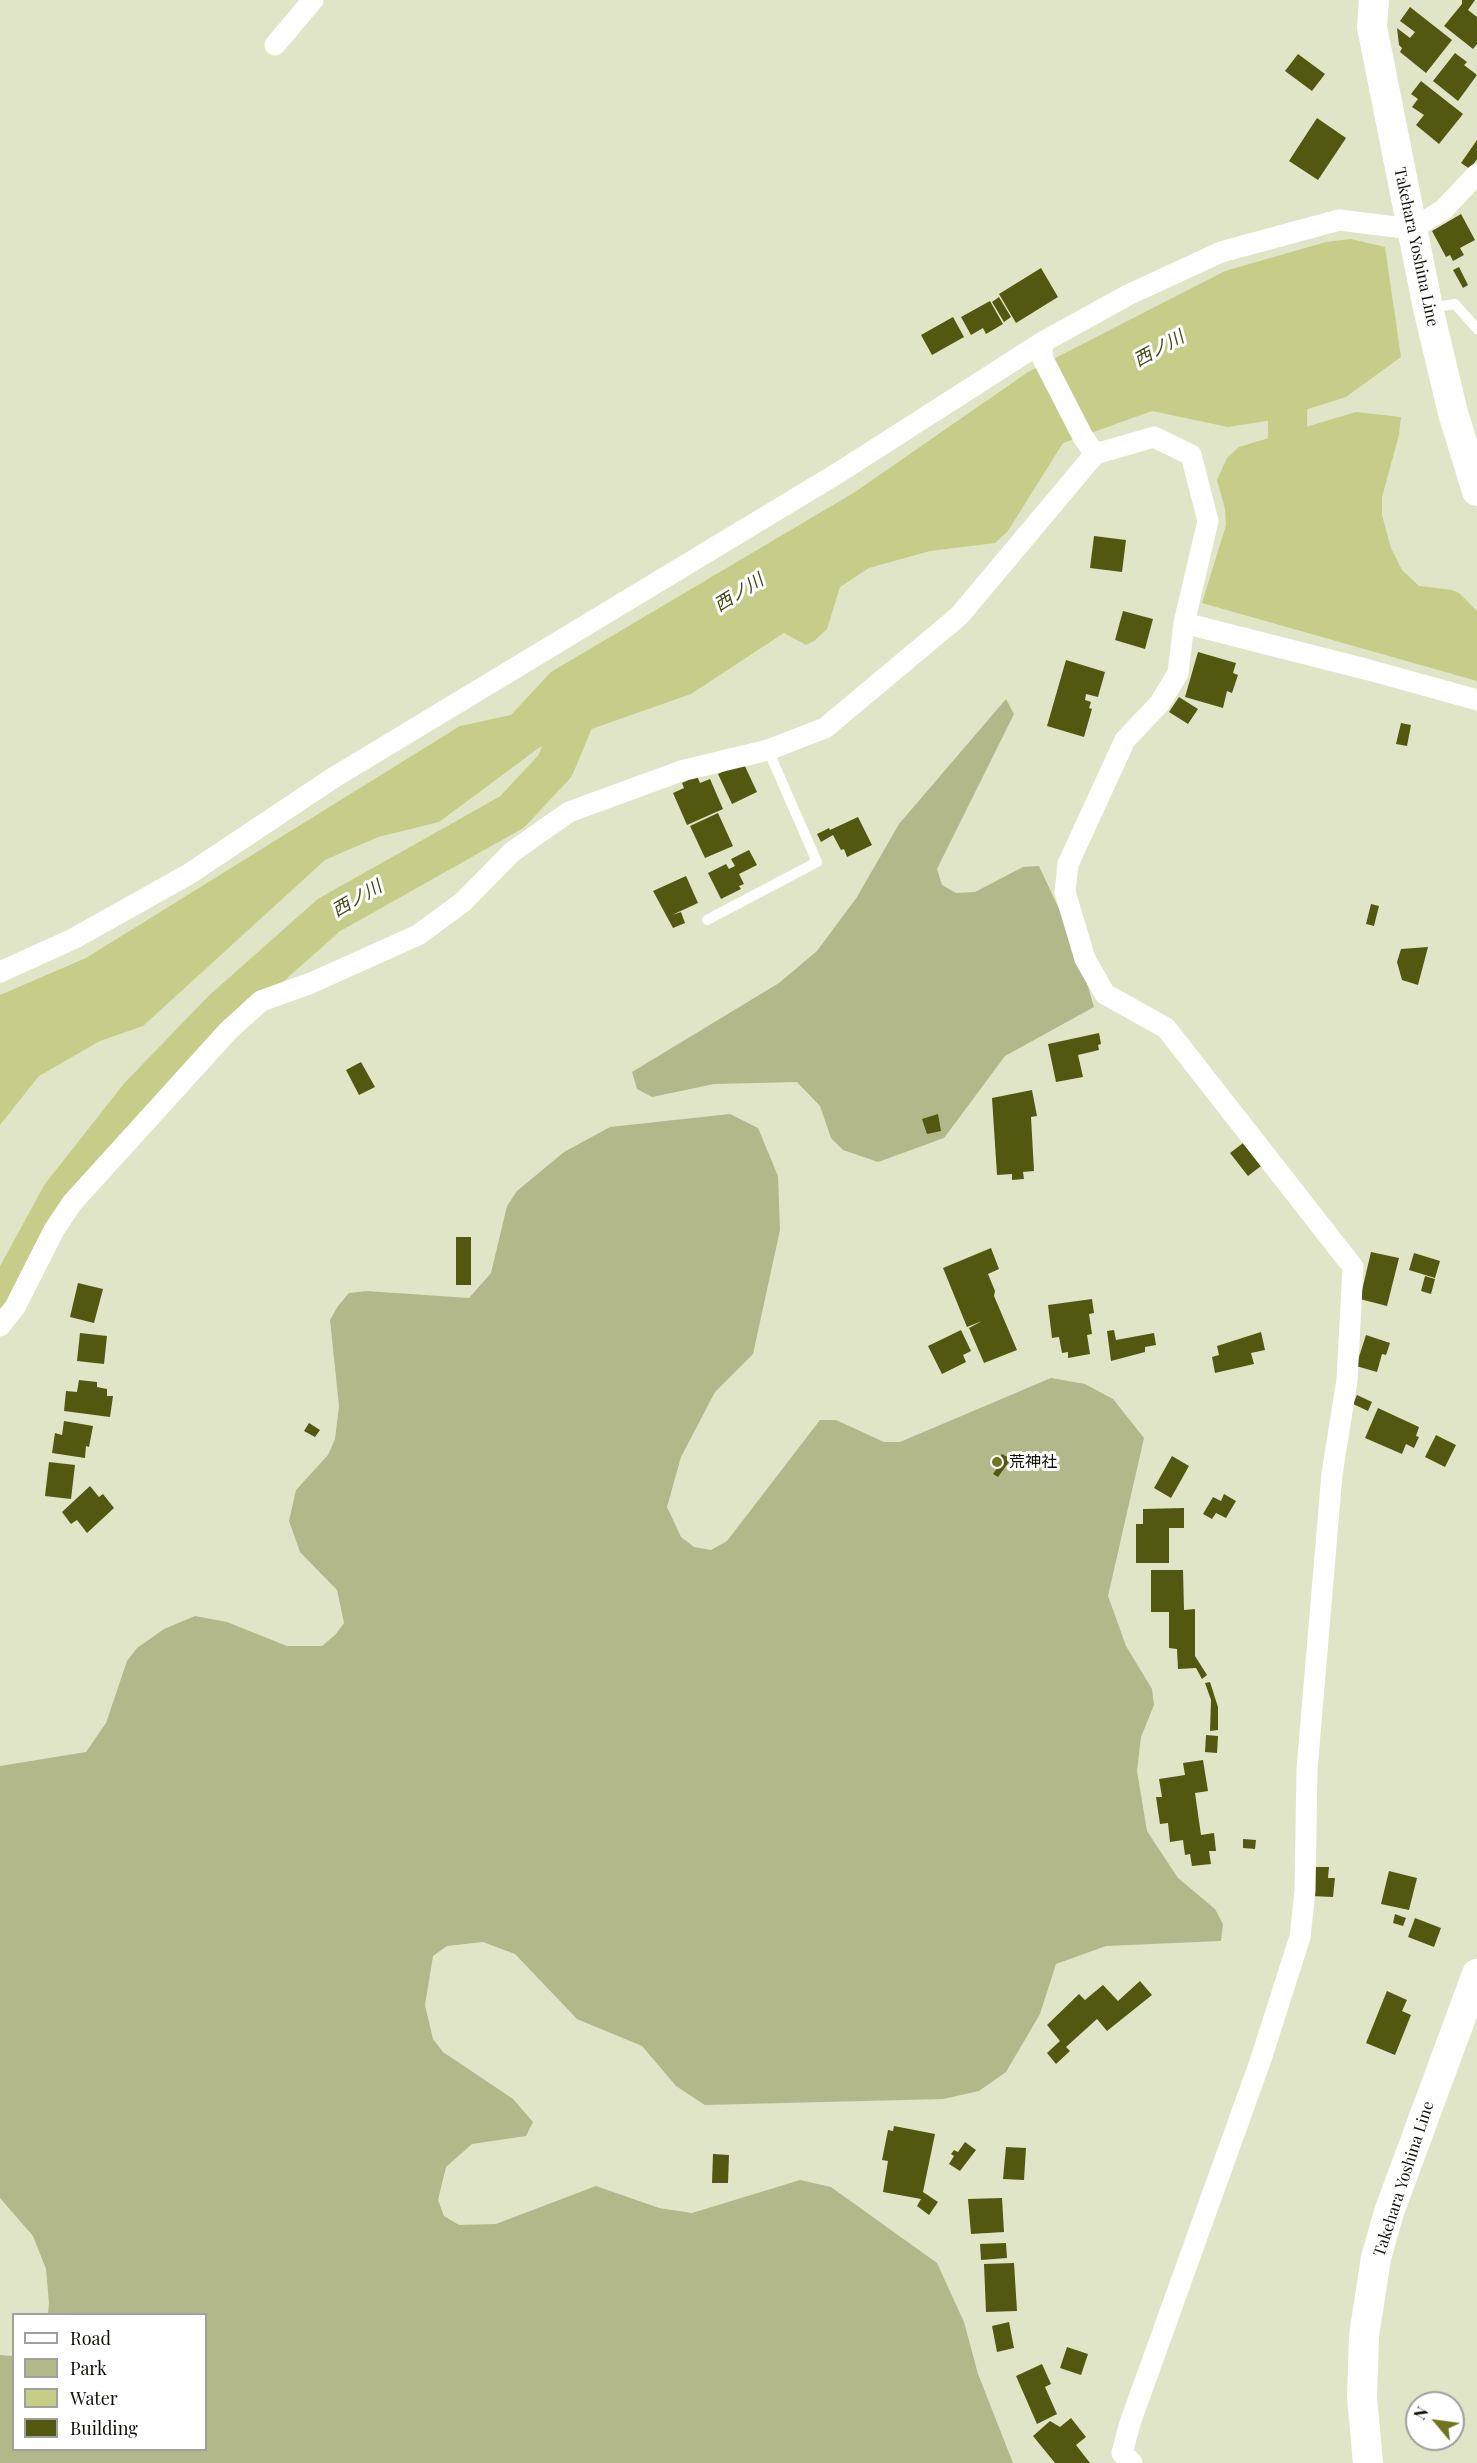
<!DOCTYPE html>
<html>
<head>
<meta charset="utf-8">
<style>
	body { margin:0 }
	#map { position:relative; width:1477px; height:2463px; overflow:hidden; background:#e0e5c7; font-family:"Playfair Display",serif }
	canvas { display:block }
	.legend { position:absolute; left:12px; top:2313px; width:195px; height:138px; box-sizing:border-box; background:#fff; border:2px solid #9fa09c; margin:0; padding:8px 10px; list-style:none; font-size:18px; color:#101107 }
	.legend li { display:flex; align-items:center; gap:12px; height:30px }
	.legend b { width:30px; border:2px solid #9fa09c }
	.north { position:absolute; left:1405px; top:2391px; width:60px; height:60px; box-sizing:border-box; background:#fff; border:2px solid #9fa09c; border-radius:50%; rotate:299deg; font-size:16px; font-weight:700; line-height:24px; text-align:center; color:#101107 }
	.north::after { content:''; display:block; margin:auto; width:21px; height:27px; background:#6f761f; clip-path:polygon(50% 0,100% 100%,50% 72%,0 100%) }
</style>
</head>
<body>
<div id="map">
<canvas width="1477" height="2463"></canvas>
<ul class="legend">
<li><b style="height:8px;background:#fff"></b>Road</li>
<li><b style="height:16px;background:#b2b88a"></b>Park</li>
<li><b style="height:16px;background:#c5cd88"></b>Water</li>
<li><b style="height:16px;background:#535811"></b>Building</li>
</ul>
<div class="north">N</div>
</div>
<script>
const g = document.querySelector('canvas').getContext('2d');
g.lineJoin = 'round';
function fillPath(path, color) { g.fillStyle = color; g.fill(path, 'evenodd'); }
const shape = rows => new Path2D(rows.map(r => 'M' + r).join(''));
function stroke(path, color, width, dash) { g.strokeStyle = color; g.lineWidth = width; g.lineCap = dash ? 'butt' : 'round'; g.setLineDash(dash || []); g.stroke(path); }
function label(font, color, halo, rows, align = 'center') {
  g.font = font + ' "Playfair Display","Noto Sans JP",serif'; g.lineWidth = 6; g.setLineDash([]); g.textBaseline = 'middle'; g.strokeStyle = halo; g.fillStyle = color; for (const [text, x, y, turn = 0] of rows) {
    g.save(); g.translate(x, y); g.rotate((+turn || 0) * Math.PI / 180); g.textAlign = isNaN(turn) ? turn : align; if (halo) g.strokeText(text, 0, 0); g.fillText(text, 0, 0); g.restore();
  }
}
const green = shape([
	[1006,699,1014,714,937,869,942,885,956,893,975,892,1023,867,1039,866,1075,943,1094,1007,1005,1056,944,1138,878,1162,843,1150,831,1138,820,1106,797,1082,714,1084,652,1097,637,1089,632,1072,779,983,817,951,857,897,899,824],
	[730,1114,758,1128,778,1176,780,1230,753,1354,715,1392,681,1457,667,1507,681,1537,694,1547,711,1550,727,1541,820,1420,836,1420,884,1442,900,1442,1051,1378,1085,1384,1113,1399,1144,1438,1108,1596,1126,1646,1152,1689,1154,1705,1141,1737,1137,1771,1147,1831,1178,1878,1215,1909,1223,1924,1221,1941,1106,1946,1056,1964,1040,2014,1006,2072,979,2091,943,2099,705,2105,676,2086,642,2046,577,2019,515,1954,483,1942,447,1946,433,1956,425,2005,433,2039,443,2052,513,2099,533,2122,526,2136,472,2144,446,2167,438,2200,444,2216,459,2225,496,2224,596,2186,659,2208,692,2213,800,2180,831,2187,937,2263,964,2322,978,2374,1013,2463,0,2463,0,2355,13,2356,14,2450,206,2450,206,2314,48,2314,49,2303,46,2269,33,2236,0,2198,0,1766,86,1752,106,1723,127,1661,137,1648,164,1629,195,1616,227,1622,287,1646,322,1646,335,1635,344,1623,337,1590,300,1552,289,1521,296,1490,328,1455,335,1439,339,1406,330,1320,338,1306,349,1293,366,1291,469,1298,491,1273,507,1206,517,1191,564,1152,610,1127]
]);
const water = shape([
	[1351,239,1385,247,1401,357,1346,397,1273,420,1228,427,1152,411,1063,443,1008,531,995,543,930,551,869,568,840,587,827,629,814,641,806,645,784,633,691,694,540,747,439,822,378,837,325,860,143,1026,100,1041,39,1076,0,1125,0,995,86,958,460,726,511,715,551,672,855,492,1028,372,1225,271,1326,242],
	[1356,412,1401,417,1399,435,1382,497,1382,515,1391,548,1402,570,1419,586,1452,590,1459,593,1477,611,1477,681,1202,603,1226,525,1225,509,1217,480,1227,458,1239,447]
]);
const river = shape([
	[1286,362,1288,365,1287,485],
	[0,1304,6,1296,61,1195,139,1096,222,1010,329,915,512,812,555,766,587,689]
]);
const building = shape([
	[1462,0,1475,0,1468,10,1477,17,1477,44,1473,49,1444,26,1462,4],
	[1410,7,1452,40,1426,73,1400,52,1402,48,1399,45,1397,28,1410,38,1415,32,1400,21],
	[1455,53,1467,62,1464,65,1477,75,1458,101,1433,81],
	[1298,54,1325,74,1312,91,1285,71],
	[1421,81,1463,114,1439,144,1416,125,1424,115,1412,107,1418,99,1411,94],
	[1317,118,1346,138,1318,180,1289,161],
	[1477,140,1477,159,1470,169,1461,163],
	[1461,214,1475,240,1460,248,1464,255,1453,261,1450,255,1446,257,1432,231],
	[1459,267,1468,285,1463,288,1453,270],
	[1041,268,1058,297,1016,323,999,294],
	[999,297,1011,317,1004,322,992,302],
	[990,301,1003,324,986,334,983,328,971,335,961,317],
	[953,317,964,337,932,355,921,335],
	[1094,536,1126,540,1122,572,1090,568],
	[1123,611,1153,619,1145,649,1115,640],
	[1198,652,1236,663,1233,673,1238,675,1232,693,1227,691,1223,708,1185,697],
	[1066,660,1105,672,1098,697,1086,694,1085,700,1091,702,1089,708,1092,709,1084,737,1047,726],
	[1179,697,1198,709,1188,724,1169,712],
	[1401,723,1411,725,1407,746,1396,744],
	[743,762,757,792,732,804,718,774],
	[697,776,700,783,710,779,723,809,687,825,673,793,684,788,682,783],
	[718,813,733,846,705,858,690,826],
	[858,817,872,845,847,857,844,849,841,850,833,835,821,842,817,834,829,828,830,830],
	[749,850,757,865,739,874,744,884,739,886,741,889,721,899,708,873,726,864,729,869,735,866,731,859],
	[686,876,698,903,672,915,681,912,685,923,673,928,653,891],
	[1371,904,1379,906,1374,926,1366,924],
	[1428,947,1418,985,1402,980,1397,962,1401,949],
	[1099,1033,1101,1044,1098,1045,1099,1050,1078,1055,1083,1077,1056,1082,1048,1044],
	[361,1062,375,1087,359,1095,346,1070],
	[1032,1090,1037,1116,1031,1117,1034,1171,1023,1172,1024,1179,1012,1180,1012,1174,997,1175,992,1098],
	[938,1114,941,1131,927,1134,922,1119],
	[1247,1140,1265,1163,1248,1176,1230,1153],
	[456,1237,471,1237,471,1285,456,1285],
	[991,1248,999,1269,988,1274,995,1291,994,1296,1017,1350,984,1363,969,1328,982,1321,967,1327,943,1268],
	[1371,1252,1399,1258,1387,1306,1360,1299],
	[1414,1253,1440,1261,1435,1278,1409,1270],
	[1425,1276,1435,1279,1431,1294,1421,1291],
	[78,1283,103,1289,94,1323,70,1317],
	[1092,1299,1094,1313,1089,1314,1092,1334,1087,1335,1090,1354,1068,1358,1068,1352,1062,1353,1059,1337,1052,1338,1048,1305],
	[961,1330,971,1351,963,1355,966,1362,942,1374,928,1346],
	[1114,1330,1116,1340,1154,1333,1156,1345,1145,1347,1145,1352,1111,1361,1107,1331],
	[1261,1332,1265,1350,1251,1353,1254,1364,1215,1373,1212,1357,1219,1355,1217,1346],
	[80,1333,107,1336,104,1364,77,1361],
	[1366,1335,1390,1343,1386,1355,1382,1354,1377,1372,1356,1366],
	[79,1380,97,1382,97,1387,107,1389,107,1396,113,1396,110,1417,64,1411,66,1391,77,1392],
	[1357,1395,1372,1402,1368,1411,1353,1404],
	[1378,1408,1419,1427,1416,1436,1419,1437,1414,1448,1406,1444,1402,1454,1365,1438],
	[64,1421,93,1426,89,1447,86,1446,85,1458,52,1453,55,1433,62,1435],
	[309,1423,320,1430,315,1437,304,1431],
	[1436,1435,1456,1445,1445,1467,1425,1457],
	[1002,1454,1011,1459,998,1477,993,1474,998,1467,995,1465],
	[1172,1456,1189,1466,1171,1498,1154,1488],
	[49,1462,75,1465,71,1499,45,1496],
	[90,1486,99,1497,103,1494,114,1508,87,1533,77,1520,71,1524,62,1512],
	[1224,1494,1236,1501,1226,1518,1216,1513,1212,1519,1203,1514,1213,1497,1221,1501],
	[1184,1508,1184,1528,1169,1528,1169,1563,1136,1563,1136,1524,1143,1524,1143,1509],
	[1151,1570,1183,1570,1184,1610,1195,1609,1195,1656,1207,1675,1202,1679,1196,1668,1178,1669,1177,1649,1169,1648,1169,1612,1151,1612],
	[1210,1682,1218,1707,1218,1730,1210,1731,1211,1700,1205,1683],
	[1206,1735,1218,1736,1217,1753,1205,1752],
	[1203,1760,1208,1791,1195,1793,1201,1835,1214,1833,1216,1851,1209,1851,1211,1864,1192,1866,1190,1854,1185,1855,1183,1840,1170,1842,1168,1823,1160,1824,1156,1797,1162,1797,1159,1779,1185,1775,1183,1763],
	[1243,1839,1256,1840,1255,1849,1243,1848],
	[1312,1867,1329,1867,1328,1878,1335,1878,1333,1897,1311,1896],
	[1389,1871,1417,1878,1409,1910,1381,1904],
	[1395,1914,1406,1918,1403,1926,1393,1923],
	[1415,1918,1441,1928,1434,1947,1408,1937],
	[1140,1981,1152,1995,1107,2031,1097,2019,1066,2047,1070,2051,1056,2064,1047,2053,1060,2041,1047,2025,1079,1994,1085,2000,1103,1985,1118,2001],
	[1387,1991,1407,2000,1402,2011,1411,2015,1395,2055,1366,2043],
	[894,2126,935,2134,923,2192,938,2202,929,2215,917,2206,921,2199,883,2192,888,2161,882,2160,888,2130,893,2131],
	[965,2142,976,2150,960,2171,949,2164,954,2156,951,2154,954,2150,958,2152],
	[1006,2147,1026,2148,1024,2180,1003,2179],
	[713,2154,729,2155,728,2183,712,2183],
	[1002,2198,1004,2232,971,2234,968,2199],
	[1006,2243,1007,2258,981,2260,980,2244],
	[1014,2263,1017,2311,986,2312,984,2264],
	[1009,2322,1014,2348,997,2352,992,2326],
	[1067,2347,1088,2354,1081,2375,1060,2368],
	[1042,2364,1051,2384,1045,2387,1057,2414,1037,2424,1016,2376],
	[1071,2418,1086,2437,1076,2445,1090,2463,1055,2463,1033,2436,1050,2421,1060,2427]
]);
const service = shape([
	[1429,308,1455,304,1477,329],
	[707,920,817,862,768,750]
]);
const minor = shape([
	[275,45,313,0],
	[1184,623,1369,670,1477,700],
	[0,972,73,939,189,874,333,778,838,473,1041,343],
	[0,1326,15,1307,54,1230,72,1203,228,1031,261,1001,311,983,418,935,463,902,512,852,569,812,681,771,768,750,825,728,959,616,1095,454],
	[1132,2463,1122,2453,1130,2423,1260,2062,1300,1937,1305,1891,1307,1769,1332,1474,1347,1380,1353,1267,1166,1028,1105,994,1085,959,1065,892,1068,864,1125,740,1160,703,1178,673,1184,623,1208,521,1191,455,1154,437,1095,454,1083,437,1043,359,1041,343,1128,295,1221,252,1339,220,1412,229,1443,210,1477,174]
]);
const secondary = shape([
	[1374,0,1372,27,1428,308,1453,413,1477,491],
	[1368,2463,1362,2397,1364,2336,1376,2258,1389,2212,1477,1974]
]);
const markers = [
	[997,1462,6,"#6f761f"]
];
const streetNames = [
	["Takehara Yoshina Line",1416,247,78],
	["Takehara Yoshina Line",1404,2179,-72]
];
const poiNames = [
	["荒神社",1009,1462]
];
const waterNames = [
	["西ノ川",1159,349,-29],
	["西ノ川",739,593,-32],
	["西ノ川",357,899,-30]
];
fillPath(green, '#b2b88a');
fillPath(water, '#c5cd88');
stroke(river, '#c5cd88', 39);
fillPath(building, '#535811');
stroke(service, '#fff', 10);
stroke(minor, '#fff', 21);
stroke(secondary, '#fff', 30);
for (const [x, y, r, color] of markers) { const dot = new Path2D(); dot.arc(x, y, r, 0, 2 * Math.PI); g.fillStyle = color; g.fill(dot); stroke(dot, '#fff', 2); }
label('16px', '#101107', '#fff', streetNames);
label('16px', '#101107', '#fff', poiNames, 'left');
label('italic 18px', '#454a17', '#fff', waterNames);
</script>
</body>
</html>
